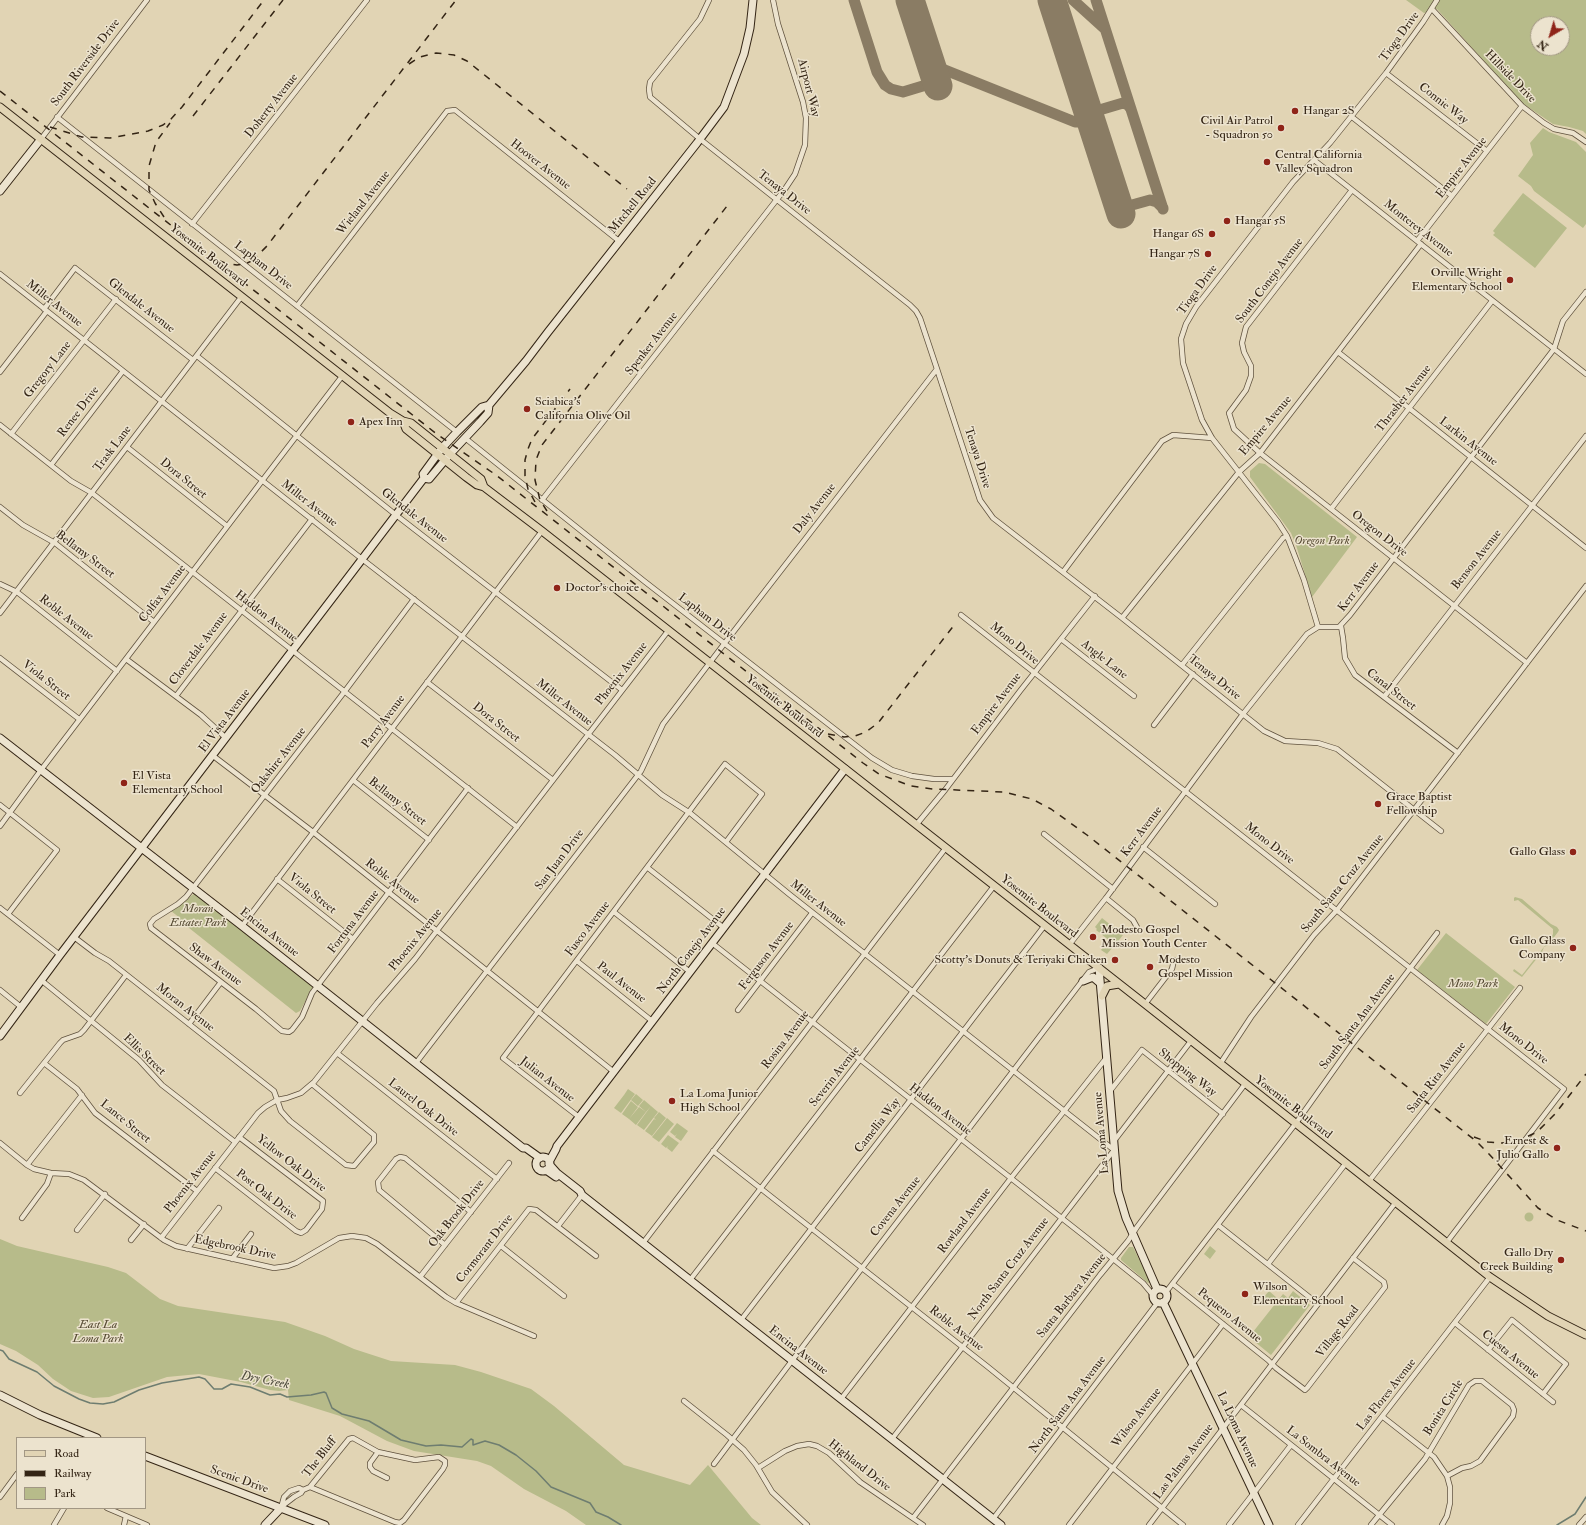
<!DOCTYPE html>
<html>
<head>
<meta charset="utf-8">
<style>
	body { margin:0 }
	#map { position:relative; width:1586px; height:1525px; overflow:hidden; background:#e1d4b4; font-family:"IM FELL Double Pica",serif }
	canvas { display:block }
	.legend { position:absolute; left:16px; top:1437px; width:130px; height:72px; box-sizing:border-box; background:#ece3ce; border:1px solid #a29784; margin:0; padding:5px 7px; list-style:none; font-size:12px; color:#342515 }
	.legend li { display:flex; align-items:center; gap:8px; height:20px }
	.legend b { width:20px; border:1px solid #a29784 }
	.north { position:absolute; left:1530px; top:16px; width:40px; height:40px; box-sizing:border-box; background:#ece3ce; border:1px solid #a29784; border-radius:50%; rotate:218deg; font-size:11px; font-weight:700; line-height:16px; text-align:center; color:#342515 }
	.north::after { content:''; display:block; margin:auto; width:14px; height:18px; background:#8f2418; clip-path:polygon(50% 0,100% 100%,50% 72%,0 100%) }
</style>
</head>
<body>
<div id="map">
<canvas width="1586" height="1525"></canvas>
<ul class="legend">
<li><b style="height:5px;background:#e1d4b4"></b>Road</li>
<li><b style="height:5px;background:#342515"></b>Railway</li>
<li><b style="height:11px;background:#b7bb8a"></b>Park</li>
</ul>
<div class="north">N</div>
</div>
<script>
const g = document.querySelector('canvas').getContext('2d');
g.lineJoin = 'round';
function fillPath(path, color) { g.fillStyle = color; g.fill(path, 'evenodd'); }
const shape = rows => new Path2D(rows.map(r => 'M' + r).join(''));
function stroke(path, color, width, dash) { g.strokeStyle = color; g.lineWidth = width; g.lineCap = dash ? 'butt' : 'round'; g.setLineDash(dash || []); g.stroke(path); }
function label(font, color, halo, rows, align = 'center') {
  g.font = font + ' "IM FELL Double Pica",serif'; g.lineWidth = 3; g.setLineDash([]); g.textBaseline = 'middle'; g.strokeStyle = halo; g.fillStyle = color; for (const [text, x, y, turn = 0] of rows) {
    g.save(); g.translate(x, y); g.rotate((+turn || 0) * Math.PI / 180); g.textAlign = isNaN(turn) ? turn : align; if (halo) g.strokeText(text, 0, 0); g.fillText(text, 0, 0); g.restore();
  }
}
const green = shape([
	[1406,0,1586,0,1586,134,1583,131,1569,127,1553,124,1522,103,1437,9,1424,13],
	[1538,24,1562,24,1562,48,1538,48],
	[1543,128,1549,132,1576,142,1586,152,1586,224,1583,228,1534,191,1531,186,1518,176,1533,155,1530,143],
	[1523,193,1567,228,1535,268,1493,235,1495,233,1493,231],
	[1259,463,1265,464,1357,537,1312,597,1296,545,1291,533,1250,477,1250,471],
	[195,893,313,987,300,1011,296,1013,179,920,180,918,171,911],
	[1515,897,1522,899,1551,924,1557,927,1559,930,1558,932,1548,945,1544,947,1542,952,1522,977,1513,971,1514,969,1522,975,1551,938,1553,934,1553,929,1518,900,1514,901,1514,898],
	[1102,918,1123,935,1115,945,1096,930,1097,929,1095,927],
	[1446,933,1515,987,1486,1024,1417,970],
	[1107,942,1113,947,1107,954,1101,950],
	[628,1089,635,1094,621,1113,614,1108,624,1095,626,1096,624,1095],
	[636,1094,643,1100,638,1106,631,1100],
	[644,1100,651,1106,646,1112,639,1106],
	[631,1101,638,1107,629,1119,622,1114],
	[651,1106,658,1112,644,1130,637,1125],
	[639,1107,646,1112,636,1125,629,1119],
	[659,1112,666,1118,652,1136,645,1131,654,1119,656,1120,654,1118],
	[667,1118,674,1124,659,1142,652,1137],
	[677,1123,688,1131,681,1141,675,1137,677,1134,675,1136,670,1132],
	[668,1135,679,1143,672,1152,667,1148,668,1146,666,1148,661,1144],
	'1524.5 1217a4.5 4.5 0 1 1 9 0a4.5 4.5 0 1 1-9 0Z',
	[0,1239,17,1246,108,1267,126,1273,160,1299,178,1306,285,1322,325,1336,354,1349,391,1361,455,1365,481,1372,531,1389,554,1406,624,1465,690,1485,708,1465,752,1518,761,1525,586,1525,566,1511,524,1489,491,1466,477,1461,414,1451,387,1441,340,1416,289,1400,288,1390,279,1391,270,1390,241,1382,199,1374,167,1377,109,1397,93,1398,71,1391,53,1379,38,1365,16,1351,0,1344],
	[1210,1246,1216,1251,1210,1259,1204,1254],
	[1129,1247,1133,1247,1136,1253,1150,1282,1148,1283,1121,1260,1121,1258],
	[1269,1291,1277,1298,1272,1305,1263,1298],
	[1293,1291,1310,1305,1271,1355,1249,1337,1283,1294,1288,1298]
]);
const stream = shape([
	[0,1350,3,1351,9,1359,37,1372,54,1386,79,1399,90,1403,103,1404,114,1402,139,1390,162,1383,199,1377,205,1379,214,1389,222,1389,231,1384,250,1387,270,1395,280,1394,287,1397,311,1395,324,1392,326,1393,332,1408,342,1414,369,1421,401,1440,426,1446,441,1445,462,1447,471,1439,473,1440,473,1445,485,1441,499,1445,516,1455,536,1471,551,1487,590,1503,596,1512,608,1517,621,1525],
	[1557,1525,1575,1514,1586,1497]
]);
const taxiway = shape([
	[854,0,877,72,885,85,891,89,903,92,936,82],
	[1073,0,1105,29],
	[1096,0,1163,209],
	[930,64,1075,122,1081,122,1085,118,1087,112,1086,105],
	[1086,105,1091,110,1096,111,1123,103,1128,105,1131,109],
	[1115,195,1120,202,1126,205,1132,205,1150,200,1157,202,1163,208]
]);
const runway = shape([
	[910,0,938,86],
	[1052,0,1121,214]
]);
const street = shape([
	[709,0,700,19,650,82,649,89,650,97,700,139,910,305,916,311,920,318,937,369,980,500,993,518,1122,618,1264,731,1285,741,1318,743,1337,749,1441,831],
	[1432,9,1522,106,1544,123,1554,129,1573,133,1586,142],
	[1386,73,1487,151],
	[57,117,457,432],
	[1352,117,1452,196],
	[41,139,147,0],
	[1314,160,1586,374],
	[1352,190,1246,327,1242,343,1244,352,1251,366,1251,376,1246,390,1229,413,1234,429,1260,453,1331,509,1527,663],
	[192,224,367,0],
	[1417,241,1522,106],
	[0,274,362,559,615,755,662,795,690,813,789,894,1114,1150,892,1439],
	[297,306,447,111,455,110,619,241],
	[44,309,75,268,193,360],
	[1338,352,1586,548],
	[197,356,396,515,622,690],
	[0,372,47,311],
	[0,425,71,481,92,493,517,827],
	[11,434,116,299],
	[465,438,644,581,872,758,892,770,912,776,934,779,953,779],
	[127,447,227,526],
	[51,465,123,371],
	[542,500,785,189,795,174,805,145,806,118,803,102,778,24,773,0],
	[0,507,23,525,55,543,154,622],
	[1331,509,1492,301],
	[1063,572,1162,441,1173,435,1212,438],
	[0,584,17,592,117,671],
	[414,599,345,691,186,897,178,904,154,919,150,924,151,928,256,1009,282,1031,289,1032,292,1030,302,1017,312,993,468,788],
	[0,613,242,296],
	[961,615,1564,1089,1447,1242],
	[1122,618,1239,472,1260,453,1421,244],
	[1341,626,1343,638,1345,658,1355,675,1458,753],
	[1318,627,1304,580,1287,536,1278,522,1212,438,1202,420,1183,363,1181,339,1186,324,1196,307,1293,182,1330,143,1386,73,1423,22,1437,0],
	[1061,639,1134,696],
	[0,658,79,719],
	[126,659,201,715,226,738],
	[1182,665,1283,538,1287,536],
	[427,682,553,780],
	[176,696,312,519],
	[1384,697,1586,436],
	[1154,725,1193,674],
	[212,755,313,832,614,1072],
	[353,780,429,840],
	[0,805,57,850,8,914],
	[916,825,945,790,1020,691,1095,596],
	[0,826,41,770,343,375],
	[1044,834,1113,889],
	[1143,847,1215,904],
	[648,868,724,928],
	[277,879,353,939],
	[1106,898,1133,920,1138,929],
	[0,908,60,955],
	[614,912,690,972],
	[242,926,542,531],
	[74,937,95,953,109,961,274,1091,281,1111,290,1121,346,1165,354,1166,374,1142,374,1135,312,1084],
	[712,943,1087,1238,1143,1283,1153,1295],
	[1069,945,1106,898,1243,714,1307,634,1318,627,1339,627,1350,615,1554,349,1563,321,1586,292],
	[577,961,652,1021],
	[41,980,139,1060,162,1085,235,1142],
	[0,990,21,1007],
	[1145,1004,1172,969,1174,960],
	[738,1010,812,913],
	[189,1024,221,982],
	[337,1053,497,1179],
	[44,1063,77,1089,95,1113,197,1191],
	[416,1063,641,771,663,724,724,644,937,369],
	[1220,1064,1251,1017,1314,935,1337,910,1586,586],
	[1110,1091,1142,1050,1223,1114],
	[20,1093,60,1043,63,1040,80,1034,84,1030,126,975],
	[579,1117,503,1058,725,764,762,794,726,842],
	[1114,1141,1191,1041],
	[0,1143,27,1165,34,1169,51,1173,69,1174,84,1180,164,1240,176,1246,274,1268,288,1266,296,1263,339,1238,352,1236,366,1238,377,1244,446,1297,456,1303,534,1336],
	[713,1151,988,1367,1183,1525],
	[27,1165,82,1095],
	[215,1168,296,1231,301,1233,306,1230,322,1209,323,1201,239,1137],
	[1369,1181,1520,988],
	[22,1218,47,1184,51,1173],
	[1218,1225,1318,1304],
	[558,1226,582,1195],
	[77,1230,105,1194],
	[161,1238,258,1113,265,1107,277,1100,287,1098,301,1093,314,1082,377,1003,415,959,668,631],
	[131,1240,144,1224],
	[643,1243,945,849],
	[445,1245,379,1190,378,1182,396,1159,400,1157,405,1158,471,1212],
	[501,1246,564,1296],
	[187,1249,219,1208],
	[232,1259,251,1234],
	[1268,1264,1346,1163],
	[420,1277,509,1163],
	[690,1280,994,886],
	[1173,1284,1268,1360,1276,1368,1305,1390,1307,1388,1385,1287,1384,1282,1353,1258],
	[1166,1292,1296,1123,1351,1046,1437,933],
	[456,1303,529,1209,536,1210,596,1256],
	[741,1320,1045,925],
	[1455,1323,1553,1402],
	[1488,1350,1512,1320,1566,1364,1543,1394],
	[841,1399,1011,1178,1107,1057],
	[684,1401,727,1435,744,1450,756,1465,772,1492,807,1525],
	[1241,1405,1392,1525],
	[1383,1417,1434,1457,1447,1476,1450,1487,1450,1503,1447,1516,1442,1525],
	[378,1452,370,1463,370,1467,373,1471,387,1478],
	[714,1464,862,1268,1089,972,1099,968],
	[758,1468,785,1451,797,1446,809,1444,817,1446,829,1453,860,1482,923,1525],
	[0,1497,17,1474],
	[281,1507,294,1497,301,1493,303,1490],
	[107,1508,147,1525],
	[281,1508,284,1497,290,1491,299,1488,303,1490,310,1487,349,1439,353,1438,378,1452,415,1460,439,1457,445,1461,445,1465,443,1469,404,1520,400,1523,395,1522,310,1487],
	[913,1518,1100,1275,1128,1241,1137,1227,1245,1084],
	[993,1519,1158,1302],
	[54,1525,64,1508],
	[124,1525,126,1516],
	[1069,1525,1223,1324],
	[1149,1525,1396,1202],
	[1229,1525,1291,1445],
	[1298,1525,1490,1277],
	[1371,1525,1425,1459,1469,1385,1475,1381,1482,1381,1512,1405,1514,1410,1513,1416,1480,1461,1471,1466,1462,1468,1447,1476],
	[1579,1525,1586,1517]
]);
const secondary = shape([
	[0,191,41,139],
	[424,478,429,479,450,454,480,422,488,413,489,405],
	[0,738,242,926,523,1148,526,1148,540,1158],
	[1099,968,1118,1191,1126,1218,1157,1289],
	[1083,981,1093,977,1100,983],
	[0,1036,60,955,424,478,423,474,442,448,457,432,482,407,489,405,526,361,548,332,697,143,724,107,744,54,750,28,753,0],
	'536 1164a7 7 0 1 1 14 0a7 7 0 1 1-14 0Z',
	[549,1162,556,1149,557,1146,845,769],
	[549,1164,557,1173,580,1191,582,1195,1001,1525],
	[546,1170,556,1177],
	'1153 1296a7 7 0 1 1 14 0a7 7 0 1 1-14 0Z',
	[1163,1302,1269,1525],
	[0,1395,40,1415,97,1438],
	[145,1456,325,1525],
	[265,1525,281,1508]
]);
const primary = shape([
	[0,107,390,413,403,421,411,423,481,479,484,487],
	[403,421,406,429,466,477,477,485,484,487,542,531,1145,1004,1490,1277,1548,1316,1586,1335],
	[1102,996,1107,986,1119,984]
]);
const rail = shape([
	[409,64,420,57,436,53,454,55,467,61,627,189],
	[0,91,438,435,496,475,863,763,879,774,911,786,933,789,1004,792,1032,799,1051,809,1087,835,1476,1141,1489,1154,1538,1208,1557,1220,1586,1231],
	[193,116,283,0],
	[50,127,82,137,110,138,148,131,163,125,171,119,182,107,264,0],
	[164,217,155,203,149,190,149,166,156,142,170,123],
	[220,261,225,263,237,265,245,264,256,259],
	[252,261,267,246,456,0],
	[535,502,528,489,525,476,525,460,528,449,532,439,570,389],
	[547,511,540,500,535,480,536,460,542,445,727,206],
	[828,734,844,737,855,736,866,732,878,723,955,624],
	[1474,1137,1488,1142,1502,1143,1520,1140,1537,1132,1555,1114,1586,1074]
]);
const markers = [
	[1295,111,4,"#8f2418"],
	[1281,128,4,"#8f2418"],
	[1267,162,4,"#8f2418"],
	[1227,221,4,"#8f2418"],
	[1212,234,4,"#8f2418"],
	[1208,254,4,"#8f2418"],
	[1510,280,4,"#8f2418"],
	[527,409,4,"#8f2418"],
	[351,422,4,"#8f2418"],
	[557,588,4,"#8f2418"],
	[124,783,4,"#8f2418"],
	[1378,804,4,"#8f2418"],
	[1573,852,4,"#8f2418"],
	[1093,937,4,"#8f2418"],
	[1573,948,4,"#8f2418"],
	[1115,960,4,"#8f2418"],
	[1150,967,4,"#8f2418"],
	[672,1101,4,"#8f2418"],
	[1557,1148,4,"#8f2418"],
	[1561,1260,4,"#8f2418"],
	[1245,1294,4,"#8f2418"]
];
const streetNames = [
	["Tioga Drive",1400,37,-54],
	["South Riverside Drive",86,63,-53],
	["Hillside Drive",1510,77,46],
	["Airport Way",808,88,76],
	["Connie Way",1443,104,38],
	["Doherty Avenue",272,106,-52],
	["Hoover Avenue",540,165,38],
	["Empire Avenue",1462,168,-52],
	["Tenaya Drive",784,193,38],
	["Wieland Avenue",364,203,-52],
	["Mitchell Road",633,206,-51],
	["Monterey Avenue",1418,229,38],
	["Yosemite Boulevard",208,256,38],
	["Lapham Drive",263,266,38],
	["South Conejo Avenue",1270,281,-53],
	["Tioga Drive",1198,290,-54],
	["Miller Avenue",54,304,38],
	["Glendale Avenue",141,306,38],
	["Spenker Avenue",652,344,-52],
	["Gregory Lane",48,370,-52],
	["Thrasher Avenue",1404,399,-52],
	["Renee Drive",79,412,-53],
	["Empire Avenue",1266,426,-50],
	["Larkin Avenue",1468,442,38],
	["Trask Lane",113,449,-53],
	["Tenaya Drive",977,458,72],
	["Dora Street",183,479,39],
	["Miller Avenue",309,504,38],
	["Daly Avenue",815,509,-52],
	["Glendale Avenue",414,516,38],
	["Oregon Drive",1379,534,38],
	["Bellamy Street",85,555,37],
	["Benson Avenue",1477,560,-52],
	["Kerr Avenue",1359,587,-53],
	["Colfax Avenue",163,594,-53],
	["Haddon Avenue",266,617,38],
	["Roble Avenue",66,618,38],
	["Lapham Drive",707,618,38],
	["Mono Drive",1014,644,39],
	["Cloverdale Avenue",199,649,-53],
	["Angle Lane",1104,660,38],
	["Phoenix Avenue",622,674,-52],
	["Tenaya Drive",1214,678,39],
	["Viola Street",46,681,38],
	["Canal Street",1391,690,38],
	["Miller Avenue",564,703,38],
	["Empire Avenue",997,704,-53],
	["Yosemite Boulevard",784,707,38],
	["El Vista Avenue",225,721,-53],
	["Parry Avenue",384,722,-53],
	["Dora Street",496,723,38],
	["Oakshire Avenue",279,761,-52],
	["Bellamy Street",397,802,38],
	["Kerr Avenue",1142,832,-53],
	["Mono Drive",1269,844,38],
	["San Juan Drive",560,860,-53],
	["Roble Avenue",392,882,38],
	["South Santa Cruz Avenue",1343,884,-51],
	["Viola Street",312,894,39],
	["Miller Avenue",818,904,38],
	["Yosemite Boulevard",1039,907,38],
	["Fortuna Avenue",354,922,-53],
	["Fusco Avenue",588,929,-53],
	["Encina Avenue",269,933,38],
	["Phoenix Avenue",416,940,-51],
	["North Conejo Avenue",692,951,-53],
	["Ferguson Avenue",767,956,-53],
	["Shaw Avenue",215,965,37],
	["Paul Avenue",621,983,38],
	["Moran Avenue",185,1008,38],
	["South Santa Ana Avenue",1358,1022,-53],
	["Rosina Avenue",786,1040,-53],
	["Mono Drive",1523,1044,38],
	["Ellis Street",144,1055,44],
	["Shopping Way",1187,1073,38],
	["Severin Avenue",835,1077,-52],
	["Santa Rita Avenue",1437,1078,-52],
	["Julian Avenue",547,1080,38],
	["Laurel Oak Drive",423,1108,38],
	["Yosemite Boulevard",1293,1108,38],
	["Haddon Avenue",940,1110,38],
	["Lance Street",125,1122,39],
	["Camellia Way",878,1126,-52],
	["La Loma Avenue",1102,1133,-95],
	["Yellow Oak Drive",291,1164,38],
	["Phoenix Avenue",191,1182,-52],
	["Post Oak Drive",266,1195,38],
	["Covena Avenue",896,1207,-52],
	["Oak Brook Drive",457,1214,-52],
	["Rowland Avenue",965,1221,-53],
	["Edgebrook Drive",235,1248,12],
	["Cormorant Drive",485,1249,-52],
	["North Santa Cruz Avenue",1009,1269,-53],
	["Santa Barbara Avenue",1072,1296,-52],
	["Pequeno Avenue",1229,1316,39],
	["Roble Avenue",956,1329,38],
	["Village Road",1338,1332,-52],
	["Encina Avenue",798,1351,38],
	["Cuesta Avenue",1510,1355,39],
	["Las Flores Avenue",1387,1395,-52],
	["North Santa Ana Avenue",1068,1405,-53],
	["Bonita Circle",1444,1408,-58],
	["Wilson Avenue",1137,1418,-52],
	["La Loma Avenue",1237,1430,65],
	["La Sombra Avenue",1323,1457,38],
	["The Bluff",320,1458,-52],
	["Las Palmas Avenue",1184,1462,-53],
	["Highland Drive",859,1466,38],
	["Scenic Drive",239,1480,20]
];
const poiNames = [
	["Hangar 2S",1303,111],
	["Civil Air Patrol",1273,121,"right"],
	["- Squadron 50",1273,135,"right"],
	["Central California",1275,155],
	["Valley Squadron",1275,169],
	["Hangar 5S",1235,221],
	["Hangar 6S",1204,234,"right"],
	["Hangar 7S",1200,254,"right"],
	["Orville Wright",1502,273,"right"],
	["Elementary School",1502,287,"right"],
	["Sciabica's",535,402],
	["California Olive Oil",535,416],
	["Apex Inn",359,422],
	["Doctor's choice",565,588],
	["El Vista",132,776],
	["Elementary School",132,790],
	["Grace Baptist",1386,797],
	["Fellowship",1386,811],
	["Gallo Glass",1565,852,"right"],
	["Modesto Gospel",1101,930],
	["Mission Youth Center",1101,944],
	["Gallo Glass",1565,941,"right"],
	["Company",1565,955,"right"],
	["Scotty's Donuts & Teriyaki Chicken",1107,960,"right"],
	["Modesto",1158,960],
	["Gospel Mission",1158,974],
	["La Loma Junior",680,1094],
	["High School",680,1108],
	["Ernest &",1549,1141,"right"],
	["Julio Gallo",1549,1155,"right"],
	["Gallo Dry",1553,1253,"right"],
	["Creek Building",1553,1267,"right"],
	["Wilson",1253,1287],
	["Elementary School",1253,1301]
];
const parkNames = [
	["Oregon Park",1322,541],
	["Moran",198,909],
	["Estates Park",198,923],
	["Mono Park",1473,984],
	["East La",98,1325],
	["Loma Park",98,1339]
];
const waterNames = [
	["Dry Creek",265,1381,11]
];
fillPath(green, '#b7bb8a');
stroke(stream, '#6e7d70', 1.5);
stroke(taxiway, '#8a7c64', 11);
stroke(runway, '#8a7c64', 29);
stroke(street, '#5f513d', 6);
stroke(secondary, '#342515', 9);
stroke(primary, '#342515', 9);
stroke(street, '#ece3ce', 4.5);
stroke(secondary, '#ece3ce', 7);
stroke(primary, '#e1d4b4', 7);
stroke(rail, '#342515', 1.5, [7, 7]);
for (const [x, y, r, color] of markers) { const dot = new Path2D(); dot.arc(x, y, r, 0, 2 * Math.PI); g.fillStyle = color; g.fill(dot); stroke(dot, '#ece3ce', 1.5); }
label('12px', '#342515', '#ece3ce', streetNames);
label('12px', '#342515', '#ece3ce', poiNames, 'left');
label('italic 12px', '#554a32', '#ece3ce', parkNames);
label('italic 13px', '#4c4a3b', '#ece3ce', waterNames);
</script>
</body>
</html>
